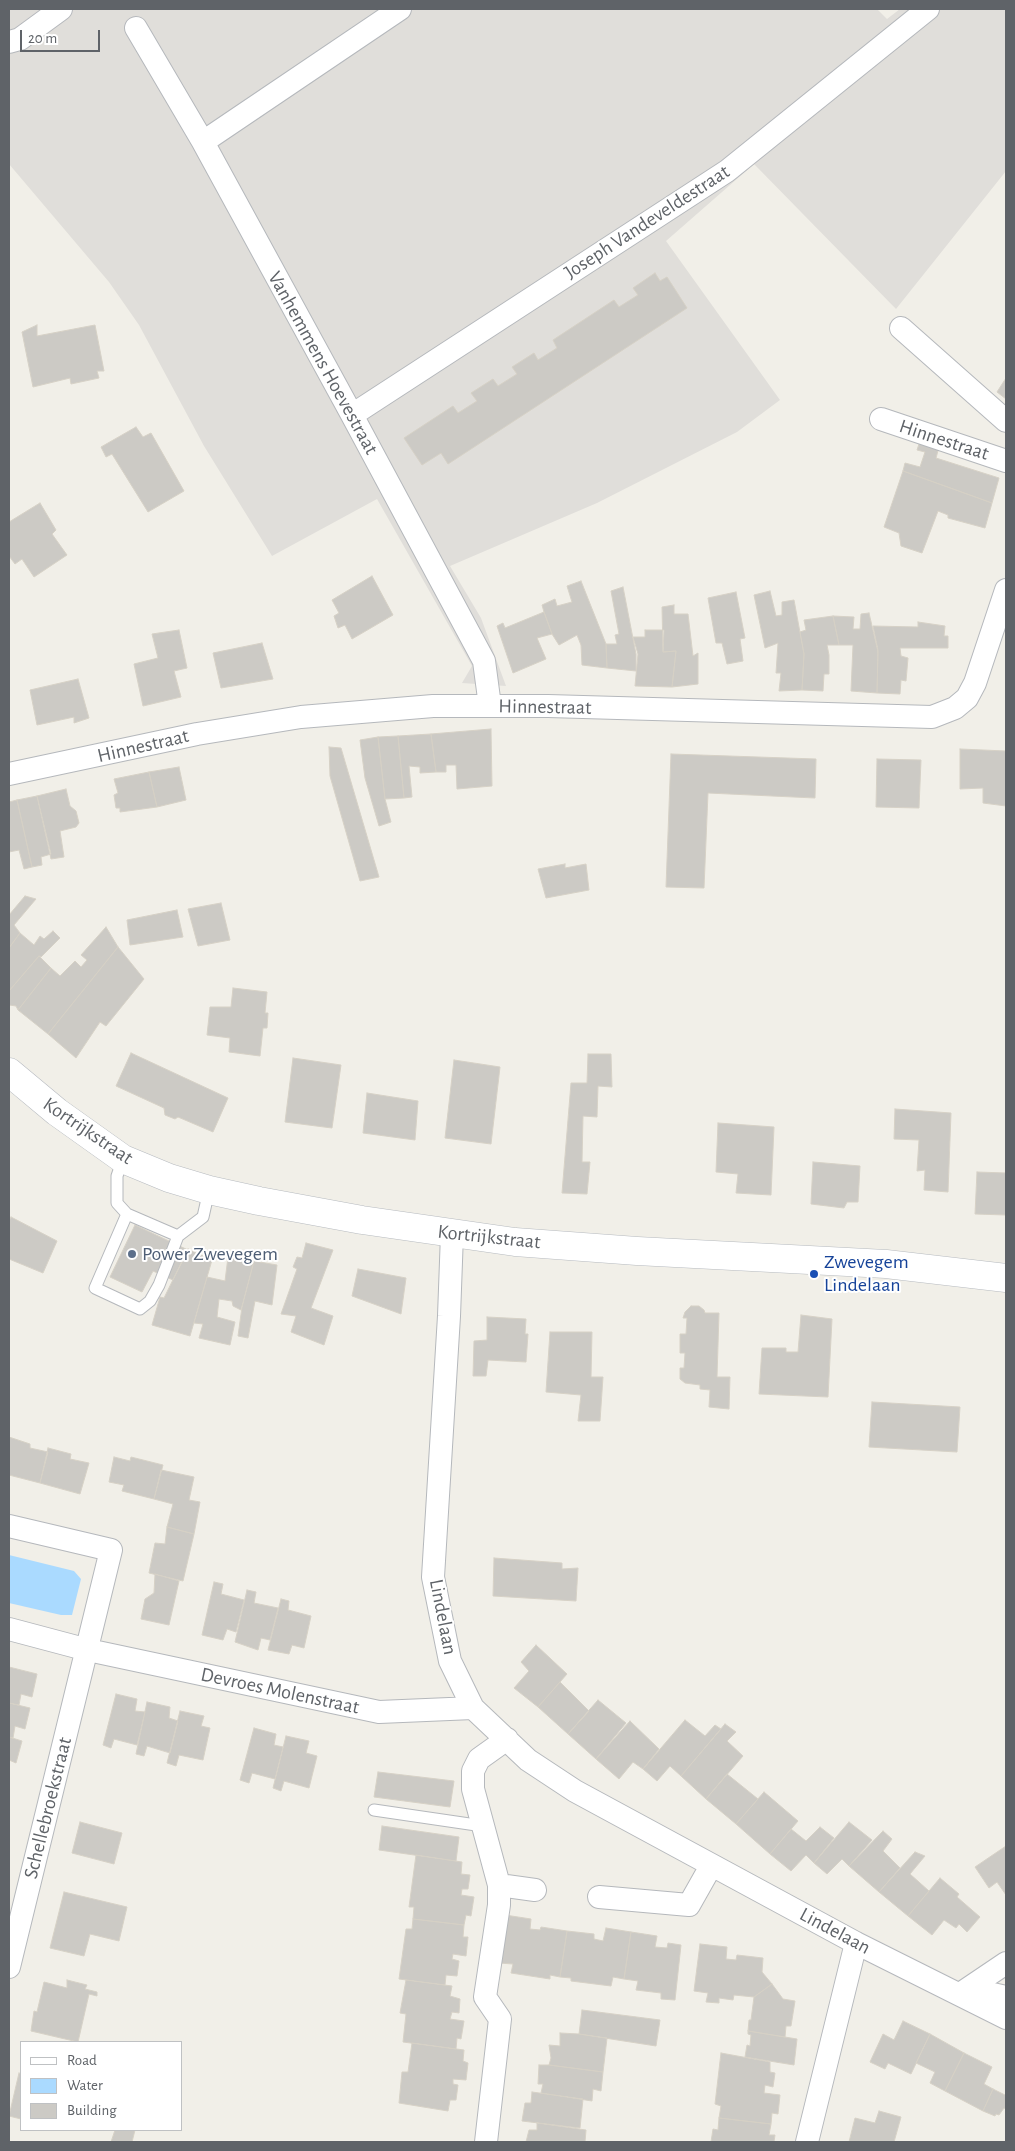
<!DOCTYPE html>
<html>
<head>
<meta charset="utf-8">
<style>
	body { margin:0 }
	#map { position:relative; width:1015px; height:2151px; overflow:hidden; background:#f1efe8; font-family:"Alegreya Sans",sans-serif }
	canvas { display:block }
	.frame { position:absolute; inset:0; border:10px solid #5f6368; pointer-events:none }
	.legend { position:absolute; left:20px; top:2041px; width:162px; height:90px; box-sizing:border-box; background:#fff; border:1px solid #bfc1c3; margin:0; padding:6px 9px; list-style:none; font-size:15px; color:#5f6368 }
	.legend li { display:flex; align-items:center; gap:10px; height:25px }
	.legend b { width:25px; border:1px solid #bfc1c3 }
	.scale { position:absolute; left:20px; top:30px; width:80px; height:22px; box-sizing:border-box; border:2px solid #5f6368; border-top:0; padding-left:6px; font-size:15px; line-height:18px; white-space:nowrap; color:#5f6368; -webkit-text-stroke:4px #fff; paint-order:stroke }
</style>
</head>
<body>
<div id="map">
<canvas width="1015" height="2151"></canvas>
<div class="frame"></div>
<ul class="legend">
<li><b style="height:6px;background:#fff"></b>Road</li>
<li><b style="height:14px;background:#aadaff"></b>Water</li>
<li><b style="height:14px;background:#cccac5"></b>Building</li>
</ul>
<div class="scale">20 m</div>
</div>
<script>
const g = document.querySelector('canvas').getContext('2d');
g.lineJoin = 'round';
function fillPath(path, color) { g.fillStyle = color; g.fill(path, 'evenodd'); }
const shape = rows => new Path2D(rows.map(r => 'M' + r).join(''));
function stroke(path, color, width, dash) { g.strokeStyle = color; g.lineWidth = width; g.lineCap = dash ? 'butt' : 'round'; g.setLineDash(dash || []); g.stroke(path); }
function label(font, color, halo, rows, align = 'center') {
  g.font = font + ' "Alegreya Sans",sans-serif'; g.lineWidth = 4; g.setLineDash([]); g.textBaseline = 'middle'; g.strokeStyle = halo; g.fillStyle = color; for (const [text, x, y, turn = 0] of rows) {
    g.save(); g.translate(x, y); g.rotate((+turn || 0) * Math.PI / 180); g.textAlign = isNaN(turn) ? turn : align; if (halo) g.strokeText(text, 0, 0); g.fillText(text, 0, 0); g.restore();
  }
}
const industrial = shape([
	[9,9,877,9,887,19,900,9,1006,9,1006,171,896,309,754,164,666,241,780,400,737,432,597,503,450,566,481,618,506,686,462,683,472,666,377,499,272,556,204,446,139,325,109,282,9,164]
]);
const water = shape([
	[9,1555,74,1571,81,1579,72,1615,61,1615,9,1603]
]);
const building = shape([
	[655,273,660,281,667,277,687,308,448,464,441,453,422,465,404,438,453,406,458,413,477,401,471,393,493,379,498,386,517,374,512,367,534,353,538,360,557,348,553,340,614,300,619,307,638,295,633,288,655,273],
	[37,325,37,336,95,325,104,371,97,371,99,378,71,384,70,378,33,387,22,332,37,325],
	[1006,378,1006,399,997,392,1006,378],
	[136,427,143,437,151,433,184,491,148,512,112,454,106,457,101,447,136,427],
	[920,441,939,447,936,458,999,478,992,503,903,471,905,463,920,467,925,452,917,450,920,441],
	[903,471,992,503,985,528,948,518,948,515,938,511,922,553,901,546,899,533,884,527,903,471],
	[40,503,56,530,52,534,67,555,34,577,22,559,15,564,9,556,9,522,40,503],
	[372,576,393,615,352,639,345,625,338,628,334,616,339,613,332,600,372,576],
	[581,581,606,644,607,668,582,665,581,645,577,635,559,645,552,634,544,612,542,605,555,599,557,606,572,602,567,586,581,581],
	[623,587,636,654,636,671,607,668,606,644,617,644,615,635,619,634,611,591,623,587],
	[770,591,776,616,782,615,782,602,794,600,804,654,802,690,779,691,781,673,776,673,778,643,765,648,754,595,770,591],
	[736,592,745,638,740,639,743,661,727,664,722,643,716,643,708,598,736,592],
	[674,605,674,614,688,614,693,656,698,653,698,684,672,687,676,651,663,652,662,607,674,605],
	[544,612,552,634,537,638,546,659,513,673,497,626,503,623,505,628,544,612],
	[869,613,878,652,877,693,851,691,853,645,839,645,833,616,854,617,853,629,860,629,861,614,869,613],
	[833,616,839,645,827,645,829,655,829,674,824,674,823,691,802,690,804,654,800,632,806,630,804,620,833,616],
	[918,622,945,626,944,636,948,636,948,648,900,648,901,656,908,658,906,681,901,680,900,694,877,693,878,650,873,626,918,627,918,622],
	[179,630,187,668,174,671,181,697,143,706,134,664,158,658,152,634,179,630],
	[645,630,664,630,663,652,676,651,672,687,635,686,638,654,633,637,645,637,645,630],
	[262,643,273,679,221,688,213,653,262,643],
	[78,679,89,718,74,723,74,717,37,725,30,690,78,679],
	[491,729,492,786,457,789,456,765,446,765,446,772,436,772,431,734,491,729],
	[431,734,436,772,420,773,420,767,409,766,412,797,404,798,398,736,431,734],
	[398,736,404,798,385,799,378,737,398,736],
	[378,737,385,799,391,822,379,826,365,778,360,740,378,737],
	[329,747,341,748,379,877,360,881,330,776,329,747],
	[960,749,1006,751,1006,806,983,803,983,788,960,789,960,749],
	[671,754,816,759,815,798,708,793,704,888,666,887,671,754],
	[877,759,921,760,919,808,876,807,877,759],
	[179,767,186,800,157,807,149,772,179,767],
	[149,772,157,807,120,812,120,808,116,808,114,795,118,793,114,779,149,772],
	[66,789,70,806,76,811,79,823,76,827,60,831,64,857,51,859,37,796,66,789],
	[37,796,51,854,41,857,42,865,32,867,17,800,37,796],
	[17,800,32,867,24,869,19,850,9,852,9,802,17,800],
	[565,864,565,868,586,864,589,890,546,898,538,869,565,864],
	[25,896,36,899,14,925,20,933,9,948,9,915,25,896],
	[221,903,230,940,198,946,188,909,221,903],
	[177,910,183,937,130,945,127,920,177,910],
	[106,927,118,947,48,1034,18,1010,51,968,60,976,75,961,81,967,87,960,81,955,106,927],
	[53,931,60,938,41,957,39,956,9,991,9,948,20,933,34,945,40,936,44,939,53,931],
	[118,947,144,979,106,1026,100,1022,76,1058,48,1034,118,947],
	[39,956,51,968,18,1010,16,1006,9,1005,9,991,39,956],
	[233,988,267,992,265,1013,268,1013,267,1028,263,1028,260,1056,229,1052,230,1038,207,1035,210,1007,231,1007,233,988],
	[131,1053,228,1098,213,1132,178,1117,175,1119,165,1115,164,1108,116,1086,131,1053],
	[588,1054,611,1054,612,1087,598,1086,597,1117,583,1116,582,1162,590,1162,587,1194,562,1193,571,1083,587,1083,588,1054],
	[293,1058,341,1065,332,1128,285,1122,293,1058],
	[454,1060,500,1067,491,1144,445,1138,454,1060],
	[367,1093,418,1101,415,1140,363,1133,367,1093],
	[895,1109,951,1113,948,1192,924,1190,925,1170,917,1171,919,1140,894,1139,895,1109],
	[718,1123,774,1127,771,1195,736,1193,738,1174,716,1172,718,1123],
	[813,1162,860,1166,858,1202,847,1202,844,1208,811,1204,813,1162],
	[977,1172,1006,1173,1006,1215,975,1214,977,1172],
	[11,1217,57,1241,43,1273,9,1259,9,1221,11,1217],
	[135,1225,188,1250,173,1280,153,1271,142,1292,110,1277,135,1225],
	[306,1243,333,1250,311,1308,333,1316,324,1345,291,1332,296,1316,281,1314,297,1269,293,1267,297,1257,302,1258,306,1243],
	[188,1249,212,1260,190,1336,152,1325,160,1297,164,1298,188,1249],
	[228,1257,254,1261,241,1310,233,1306,232,1301,219,1299,217,1317,235,1322,230,1345,199,1338,203,1324,194,1323,207,1277,225,1281,228,1257],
	[254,1261,277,1265,272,1305,255,1301,248,1338,238,1336,242,1307,254,1261],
	[358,1269,406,1278,401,1314,352,1296,358,1269],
	[691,1306,699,1306,704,1310,705,1313,719,1313,717,1377,730,1377,729,1409,709,1407,710,1390,700,1389,700,1385,685,1383,680,1379,680,1368,684,1368,685,1353,680,1353,680,1334,686,1334,687,1318,683,1318,685,1312,691,1306],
	[801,1315,832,1319,828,1397,759,1394,762,1348,786,1348,786,1352,798,1352,801,1315],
	[487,1317,526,1319,525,1334,528,1334,526,1362,488,1360,486,1376,473,1376,474,1341,487,1340,487,1317],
	[550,1332,592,1332,591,1377,603,1377,600,1421,578,1421,581,1395,546,1392,550,1332],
	[872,1402,960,1407,957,1452,869,1447,872,1402],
	[9,1437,30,1444,30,1448,48,1452,40,1483,9,1475,9,1437],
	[48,1448,71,1454,70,1459,89,1463,80,1494,40,1483,48,1448],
	[114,1457,130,1461,131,1457,163,1465,154,1499,122,1491,124,1485,109,1482,114,1457],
	[161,1470,194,1477,189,1500,200,1502,194,1534,167,1527,173,1504,154,1499,161,1470],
	[167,1527,194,1534,183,1581,149,1573,155,1543,165,1544,167,1527],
	[494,1558,562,1563,562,1569,578,1568,576,1601,493,1596,494,1558],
	[155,1574,179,1581,169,1625,141,1619,145,1599,154,1593,155,1574],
	[214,1582,223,1584,221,1594,244,1600,236,1632,227,1629,223,1640,202,1635,214,1582],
	[247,1590,256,1592,254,1603,278,1608,270,1640,261,1638,258,1650,235,1642,247,1590],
	[281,1599,289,1601,288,1610,311,1616,304,1648,292,1645,289,1654,268,1650,281,1599],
	[536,1645,567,1674,538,1707,514,1688,529,1671,521,1662,536,1645],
	[9,1667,37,1674,32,1697,21,1694,19,1705,9,1703,9,1667],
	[560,1682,589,1711,568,1734,538,1707,560,1682],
	[116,1694,137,1699,135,1711,145,1712,137,1745,114,1739,111,1748,103,1745,116,1694],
	[598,1700,626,1723,596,1759,568,1734,598,1700],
	[147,1702,170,1707,169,1718,178,1721,170,1753,147,1746,144,1756,136,1754,147,1702],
	[9,1703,30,1708,25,1729,15,1726,13,1738,9,1737,9,1703],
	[180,1711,204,1716,201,1726,210,1728,203,1760,179,1755,176,1766,167,1763,180,1711],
	[685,1720,705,1736,715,1725,721,1729,681,1776,670,1766,657,1781,643,1769,685,1720],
	[630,1721,659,1749,643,1769,633,1762,619,1779,596,1759,630,1721],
	[725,1724,736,1732,727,1741,743,1756,706,1799,681,1776,725,1724],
	[254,1728,276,1734,274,1745,283,1747,275,1779,252,1773,249,1783,240,1780,254,1728],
	[286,1736,309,1741,306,1753,317,1756,309,1788,284,1781,281,1791,273,1788,286,1736],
	[9,1737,22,1741,16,1763,9,1760,9,1737],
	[378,1772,454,1781,450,1807,374,1797,378,1772],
	[727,1774,758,1799,736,1824,706,1799,727,1774],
	[764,1792,798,1821,770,1854,736,1824,764,1792],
	[80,1822,122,1833,114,1864,72,1853,80,1822],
	[849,1822,872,1840,849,1866,842,1859,827,1874,814,1863,849,1822],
	[382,1826,459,1837,456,1861,379,1850,382,1826],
	[820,1827,834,1838,814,1863,806,1855,791,1871,770,1854,791,1829,806,1841,820,1827],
	[883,1831,892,1839,883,1851,900,1868,879,1892,849,1866,883,1831],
	[1006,1846,1006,1895,997,1882,989,1888,975,1867,1006,1846],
	[915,1852,925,1856,910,1874,929,1891,908,1916,879,1892,915,1852],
	[416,1855,462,1862,461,1874,470,1875,468,1889,462,1889,461,1895,474,1897,471,1916,466,1915,464,1925,413,1919,414,1907,409,1907,416,1855],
	[940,1878,959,1894,957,1897,980,1917,967,1932,959,1924,956,1928,944,1920,932,1935,908,1916,940,1878],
	[64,1892,127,1907,119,1941,90,1934,84,1956,50,1948,64,1892],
	[505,1915,531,1919,530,1929,540,1930,541,1927,567,1931,560,1977,550,1975,550,1979,511,1973,513,1964,499,1963,505,1915],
	[413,1919,464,1925,463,1937,468,1937,466,1956,453,1954,452,1959,459,1961,457,1976,446,1975,445,1985,399,1979,406,1929,412,1929,413,1919],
	[606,1928,631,1932,624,1979,613,1977,611,1986,571,1981,571,1978,560,1977,567,1931,594,1934,594,1939,603,1941,606,1928],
	[631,1932,657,1936,655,1947,667,1948,668,1943,681,1945,675,2000,661,1999,661,1993,636,1990,638,1981,624,1979,631,1932],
	[700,1944,727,1947,726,1959,736,1960,737,1955,763,1958,762,1972,772,1984,754,1997,734,1995,733,2000,719,1998,719,2003,706,2002,708,1993,694,1991,700,1944],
	[67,1980,87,1985,85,1989,97,1992,97,1996,89,1994,78,2042,31,2031,34,2011,37,2012,44,1982,67,1988,67,1980],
	[406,1980,452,1986,450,1996,460,1999,459,2013,452,2012,450,2019,464,2021,461,2039,457,2038,456,2049,403,2042,406,2014,400,2013,406,1980],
	[772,1984,783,1999,795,2001,791,2026,786,2026,785,2037,748,2031,749,2020,751,2020,754,1997,772,1984],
	[582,2010,660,2020,656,2046,579,2034,582,2010],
	[903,2021,930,2034,911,2074,888,2063,885,2069,870,2062,883,2034,894,2040,903,2021],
	[748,2031,797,2039,794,2065,745,2057,747,2045,750,2046,751,2035,748,2034,748,2031],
	[560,2033,579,2034,607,2038,603,2072,549,2065,551,2058,549,2045,560,2046,560,2033],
	[930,2034,964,2053,945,2091,930,2083,935,2072,916,2063,930,2034],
	[412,2043,464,2050,463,2061,468,2063,466,2080,453,2079,453,2084,458,2085,456,2100,450,2100,448,2111,399,2103,402,2072,408,2072,412,2043],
	[721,2053,770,2062,770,2072,775,2073,773,2087,765,2085,764,2093,780,2095,778,2114,772,2113,771,2124,719,2118,721,2106,715,2104,721,2053],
	[964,2053,992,2067,984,2084,993,2089,983,2111,945,2091,964,2053],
	[539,2065,549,2065,603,2072,601,2091,593,2089,592,2101,541,2093,543,2084,538,2084,539,2065],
	[19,2073,21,2074,21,2119,9,2116,19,2073],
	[993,2089,1005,2095,1006,2094,1006,2109,1004,2108,999,2115,996,2114,995,2116,983,2111,993,2089],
	[532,2092,583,2099,580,2128,522,2121,525,2103,531,2103,532,2092],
	[879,2111,901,2117,894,2142,849,2142,855,2118,875,2123,879,2111],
	[719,2118,771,2124,769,2135,775,2135,774,2142,711,2142,713,2129,718,2130,719,2118],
	[537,2123,586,2130,585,2142,526,2142,529,2130,537,2130,537,2123],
	[115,2130,135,2130,132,2142,111,2142,115,2130]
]);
const service = shape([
	[123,1159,117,1176,117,1203,127,1214,178,1236,203,1217,209,1190],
	[127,1214,95,1288,140,1309,150,1301,159,1285,178,1236],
	[374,1810,483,1826]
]);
const minor = shape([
	[136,28,203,142,352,415,484,661,490,706],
	[9,42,20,39,61,9],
	[203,142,400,9],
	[901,328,1006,421],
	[352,415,727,171,928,9],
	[881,419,1006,461],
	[9,774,197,734,301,717,433,706,548,706,932,717,955,708,967,698,975,683,1006,590],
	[452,1234,449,1316,433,1577,450,1661,473,1708,528,1760,575,1791,856,1943,1006,2018],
	[9,1526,111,1550,9,1967],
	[9,1629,88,1650,379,1712,473,1708],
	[499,1885,535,1890],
	[599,1897,689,1905,711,1866],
	[960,1994,1006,1963],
	[966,1994,988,1993,1006,1997],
	[486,2142,500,2019,485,1997,499,1905,499,1885,473,1789,473,1771,479,1759,507,1739],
	[807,2142,856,1943]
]);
const secondary = shape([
	[9,1072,57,1112,123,1159,169,1178,209,1190,259,1201,362,1220,515,1242,637,1251,886,1264,1006,1278]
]);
const markers = [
	[132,1254,5,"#5c6f8a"],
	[814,1274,5,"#1a4fb4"]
];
const streetNames = [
	["Joseph Vandeveldestraat",647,222,-33],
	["Vanhemmens Hoevestraat",323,363,61],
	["Hinnestraat",944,440,18],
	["Hinnestraat",545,707,1],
	["Hinnestraat",143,746,-13],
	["Kortrijkstraat",88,1131,34],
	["Kortrijkstraat",489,1237,6],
	["Lindelaan",443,1617,79],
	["Devroes Molenstraat",280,1691,12],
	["Schellebroekstraat",48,1808,-76],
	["Lindelaan",835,1931,28]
];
const serviceNames = [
	["Power Zwevegem",142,1254]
];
const transitNames = [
	["Zwevegem",824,1262],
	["Lindelaan",824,1285]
];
fillPath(industrial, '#e0deda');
fillPath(water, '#aadaff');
fillPath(building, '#cccac5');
stroke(building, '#d6d1c6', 1);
stroke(service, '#b5b8bc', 13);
stroke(minor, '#b5b8bc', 24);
stroke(secondary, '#b6babf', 29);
stroke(service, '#fff', 11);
stroke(minor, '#fff', 22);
stroke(secondary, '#fff', 28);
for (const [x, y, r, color] of markers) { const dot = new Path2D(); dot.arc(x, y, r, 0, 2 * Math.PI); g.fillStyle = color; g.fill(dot); stroke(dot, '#fff', 2); }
label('20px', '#5f6368', '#fff', streetNames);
label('20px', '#4e5e75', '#fff', serviceNames, 'left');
label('20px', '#164399', '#fff', transitNames, 'left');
</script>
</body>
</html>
